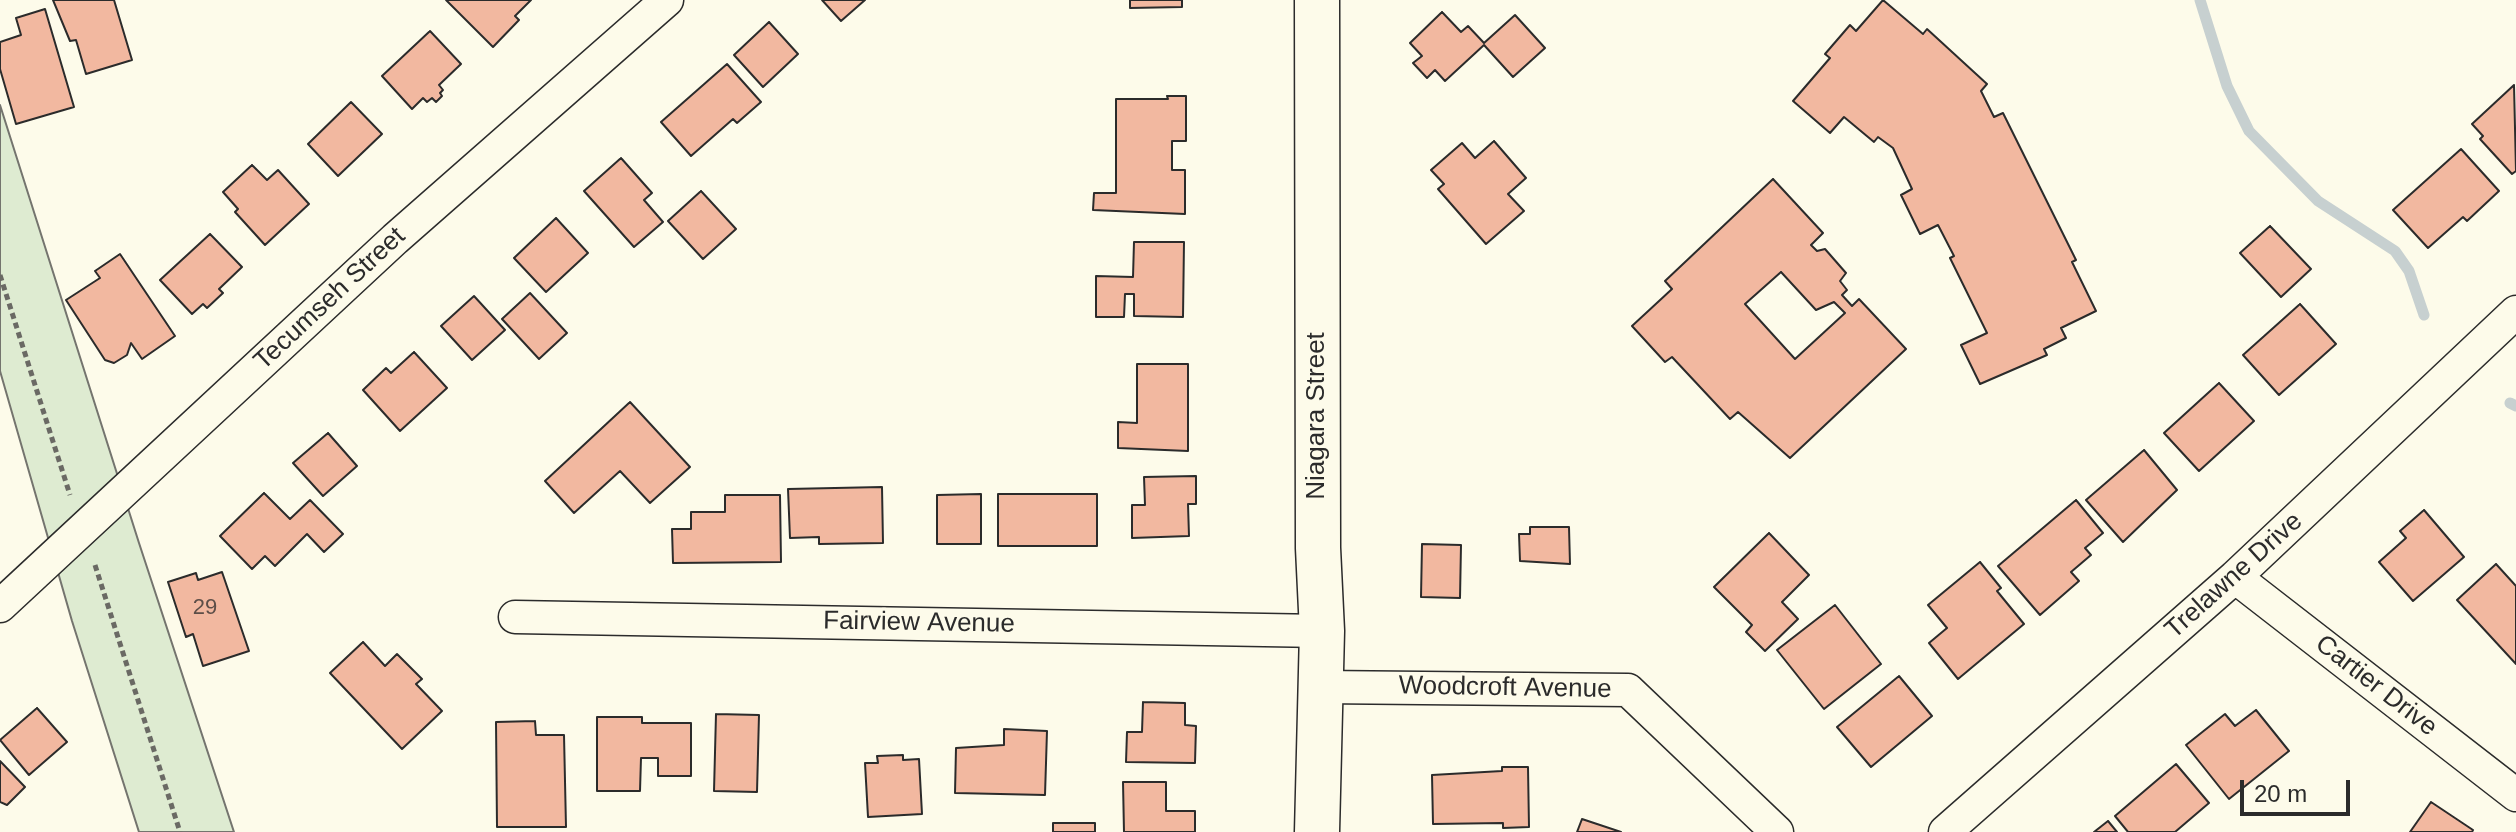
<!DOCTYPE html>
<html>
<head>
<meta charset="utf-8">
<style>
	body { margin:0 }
	#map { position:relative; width:2516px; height:832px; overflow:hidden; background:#fdfbea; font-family:Arial,sans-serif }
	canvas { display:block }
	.scale { position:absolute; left:2240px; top:780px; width:110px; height:36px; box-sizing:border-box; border:4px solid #2b2b2b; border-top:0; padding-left:10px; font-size:24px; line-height:28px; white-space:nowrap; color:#2b2b2b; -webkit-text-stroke:6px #fdfbea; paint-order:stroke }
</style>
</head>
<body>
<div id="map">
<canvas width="2516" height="832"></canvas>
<div class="scale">20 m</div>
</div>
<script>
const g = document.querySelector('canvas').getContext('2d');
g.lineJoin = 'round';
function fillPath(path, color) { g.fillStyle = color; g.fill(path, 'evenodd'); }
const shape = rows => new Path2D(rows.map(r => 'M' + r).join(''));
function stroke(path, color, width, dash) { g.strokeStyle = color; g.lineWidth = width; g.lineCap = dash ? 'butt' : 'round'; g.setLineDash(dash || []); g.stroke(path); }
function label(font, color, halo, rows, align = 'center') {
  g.font = font + ' Arial,sans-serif'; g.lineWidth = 6; g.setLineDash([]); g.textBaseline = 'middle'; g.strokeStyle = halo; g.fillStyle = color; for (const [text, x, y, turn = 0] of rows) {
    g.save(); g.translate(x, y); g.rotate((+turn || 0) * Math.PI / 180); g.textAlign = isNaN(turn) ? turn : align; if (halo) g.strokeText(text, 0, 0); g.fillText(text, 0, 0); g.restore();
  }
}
const green = shape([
	[0,105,139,543,234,832,139,832,72,621,0,371,0,105]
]);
const stream = shape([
	[2200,0,2227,86,2249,131,2318,201,2395,251,2409,271,2424,315],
	[2510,403,2516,406]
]);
const building = shape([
	[53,0,114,0,132,60,86,74,76,40,70,41,53,0],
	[446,0,531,0,515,16,519,20,493,47,446,0],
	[822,0,865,0,841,21,822,0],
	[1130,0,1182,0,1182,7,1130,8,1130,0],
	[1883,0,1923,34,1927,29,1987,84,1981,91,1994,117,2003,113,2076,260,2072,262,2096,311,2061,328,2066,338,2044,349,2047,355,1980,384,1961,345,1987,333,1950,258,1954,256,1938,225,1920,234,1901,195,1912,189,1893,148,1878,137,1874,142,1844,117,1830,133,1793,101,1830,58,1825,54,1850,25,1856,31,1883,0],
	[45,9,74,107,16,124,0,69,0,42,21,35,16,18,45,9],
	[1442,12,1461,32,1468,26,1484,43,1515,15,1545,48,1513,77,1484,45,1445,81,1435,70,1427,78,1413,63,1422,56,1410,43,1442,12],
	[769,22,798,54,763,87,734,55,769,22],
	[430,31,461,64,439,85,443,90,440,93,442,96,436,102,432,98,427,102,423,98,412,109,382,76,430,31],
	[727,64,761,102,737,123,733,119,691,156,661,122,727,64],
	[2514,85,2516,171,2512,174,2480,139,2483,136,2472,124,2514,85],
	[1167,96,1186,96,1186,141,1172,141,1172,170,1185,170,1185,214,1093,210,1094,193,1116,193,1116,99,1168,99,1167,96],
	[351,102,382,134,338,176,308,144,351,102],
	[1494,141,1526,178,1508,194,1524,211,1486,244,1438,189,1444,184,1431,170,1462,143,1475,158,1494,141],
	[2461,149,2499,191,2467,221,2463,217,2428,248,2393,210,2461,149],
	[621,158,652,193,644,200,663,222,634,247,584,191,621,158],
	[252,165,267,180,278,170,309,204,265,245,235,212,238,209,223,192,252,165],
	[1773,179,1823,233,1811,245,1817,251,1825,249,1846,273,1840,281,1847,290,1842,295,1852,306,1859,299,1906,349,1790,458,1738,412,1730,419,1672,357,1665,362,1632,326,1672,289,1665,281,1773,179],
	[1781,272,1816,310,1834,302,1845,313,1795,359,1745,304,1781,272],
	[701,191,736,229,703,259,668,221,701,191],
	[556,218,588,253,546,292,514,258,556,218],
	[2270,226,2311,269,2281,297,2240,253,2270,226],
	[210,234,242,267,219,289,223,293,207,308,203,304,192,314,160,280,210,234],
	[1134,242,1184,242,1183,317,1134,316,1134,294,1125,294,1124,317,1096,317,1096,276,1133,277,1134,242],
	[120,254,175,336,142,359,131,343,127,355,114,363,105,360,66,300,100,278,95,271,120,254],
	[530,293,567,333,539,359,502,319,530,293],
	[474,296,505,330,472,360,441,326,474,296],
	[2300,304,2336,344,2279,395,2243,355,2300,304],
	[414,352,447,388,400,431,363,390,386,368,391,373,414,352],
	[1137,364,1188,364,1188,451,1118,448,1118,422,1137,423,1137,364],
	[2219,383,2254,421,2199,471,2164,433,2219,383],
	[630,402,690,467,650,503,620,471,574,513,545,481,630,402],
	[328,433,357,466,323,496,293,463,328,433],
	[2144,450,2177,490,2123,542,2086,500,2144,450],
	[1196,476,1196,504,1188,504,1189,536,1132,538,1132,505,1145,505,1144,477,1196,476],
	[882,487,883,543,819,544,819,537,790,538,788,489,882,487],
	[264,493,290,519,310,500,343,534,324,552,307,534,275,566,265,556,252,569,220,536,264,493],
	[981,494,981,544,937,544,937,495,981,494],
	[998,494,1097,494,1097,546,998,546,998,494],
	[725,495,780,495,781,562,673,563,672,529,691,529,691,512,725,512,725,495],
	[2076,500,2103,533,2085,548,2091,555,2071,572,2079,581,2040,615,1998,566,2076,500],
	[2424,510,2464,557,2413,601,2379,562,2406,538,2400,531,2424,510],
	[1530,527,1569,527,1570,564,1520,561,1519,534,1530,534,1530,527],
	[1769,533,1809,575,1782,602,1798,619,1765,651,1746,632,1752,625,1714,587,1769,533],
	[1422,544,1461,545,1460,598,1421,597,1422,544],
	[1980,562,2001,588,1997,591,2024,624,1958,679,1929,643,1947,628,1928,605,1980,562],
	[2496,564,2516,586,2516,664,2457,600,2496,564],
	[222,572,249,651,203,666,193,634,186,637,168,582,196,573,198,580,222,572],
	[1835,605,1881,664,1824,709,1777,650,1835,605],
	[363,642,385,666,397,654,422,679,416,684,442,711,402,749,330,673,363,642],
	[1899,676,1932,716,1871,767,1837,727,1899,676],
	[1143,702,1185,703,1185,725,1196,726,1195,763,1126,762,1127,732,1142,732,1143,702],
	[37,708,67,742,29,775,0,740,37,708],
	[2256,710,2289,751,2229,799,2186,745,2225,714,2235,726,2256,710],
	[716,714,759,715,757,792,714,791,716,714],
	[597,717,642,717,642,723,691,723,691,776,658,776,658,758,641,758,640,791,597,791,597,717],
	[535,721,536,735,564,735,566,827,497,827,496,722,535,721],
	[1004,729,1047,731,1045,795,955,793,956,748,1004,745,1004,729],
	[903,755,903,760,919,759,922,814,868,817,865,763,878,763,877,756,903,755],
	[0,761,25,787,7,805,0,802,0,761],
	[2176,764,2209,803,2175,832,2128,832,2115,816,2176,764],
	[1502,767,1528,767,1529,827,1503,828,1503,823,1433,824,1432,775,1502,771,1502,767],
	[1123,782,1166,782,1166,811,1195,811,1195,832,1124,832,1123,782],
	[2431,802,2473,830,2472,832,2410,832,2431,802],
	[1582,819,1621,832,1577,832,1582,819],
	[2108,821,2117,832,2094,832,2108,821],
	[1053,823,1095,823,1095,832,1053,832,1053,823]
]);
const path = shape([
	[0,275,70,495],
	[95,565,180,832]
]);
const street = shape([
	[2235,577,2516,795],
	[0,606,395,239,667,0],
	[515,617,1322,631],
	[1320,687,1628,690,1777,832],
	[1945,832,2235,577,2516,312]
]);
const secondary = shape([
	[1317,0,1318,548,1322,631,1317,832]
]);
const numberNames = [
	["29",205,608]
];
const streetNames = [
	["Tecumseh Street",330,299,-43],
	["Niagara Street",1317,416,-90],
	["Trelawne Drive",2234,576,-42],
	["Fairview Avenue",919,623,1],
	["Cartier Drive",2376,686,38],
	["Woodcroft Avenue",1505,688,1]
];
fillPath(green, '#deebd1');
stroke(green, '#74746e', 2);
stroke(stream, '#c7d0d0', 11);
fillPath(building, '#f2b8a0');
stroke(building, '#2b2b2b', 2);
stroke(street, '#2b2b2b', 35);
stroke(secondary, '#2b2b2b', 47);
stroke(path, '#6a6964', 5, [6, 4]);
stroke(street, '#fdfbea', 32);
stroke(secondary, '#fdfbea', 44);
label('22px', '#5d4e48', null, numberNames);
label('26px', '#2b2b2b', '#fdfbea', streetNames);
</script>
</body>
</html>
